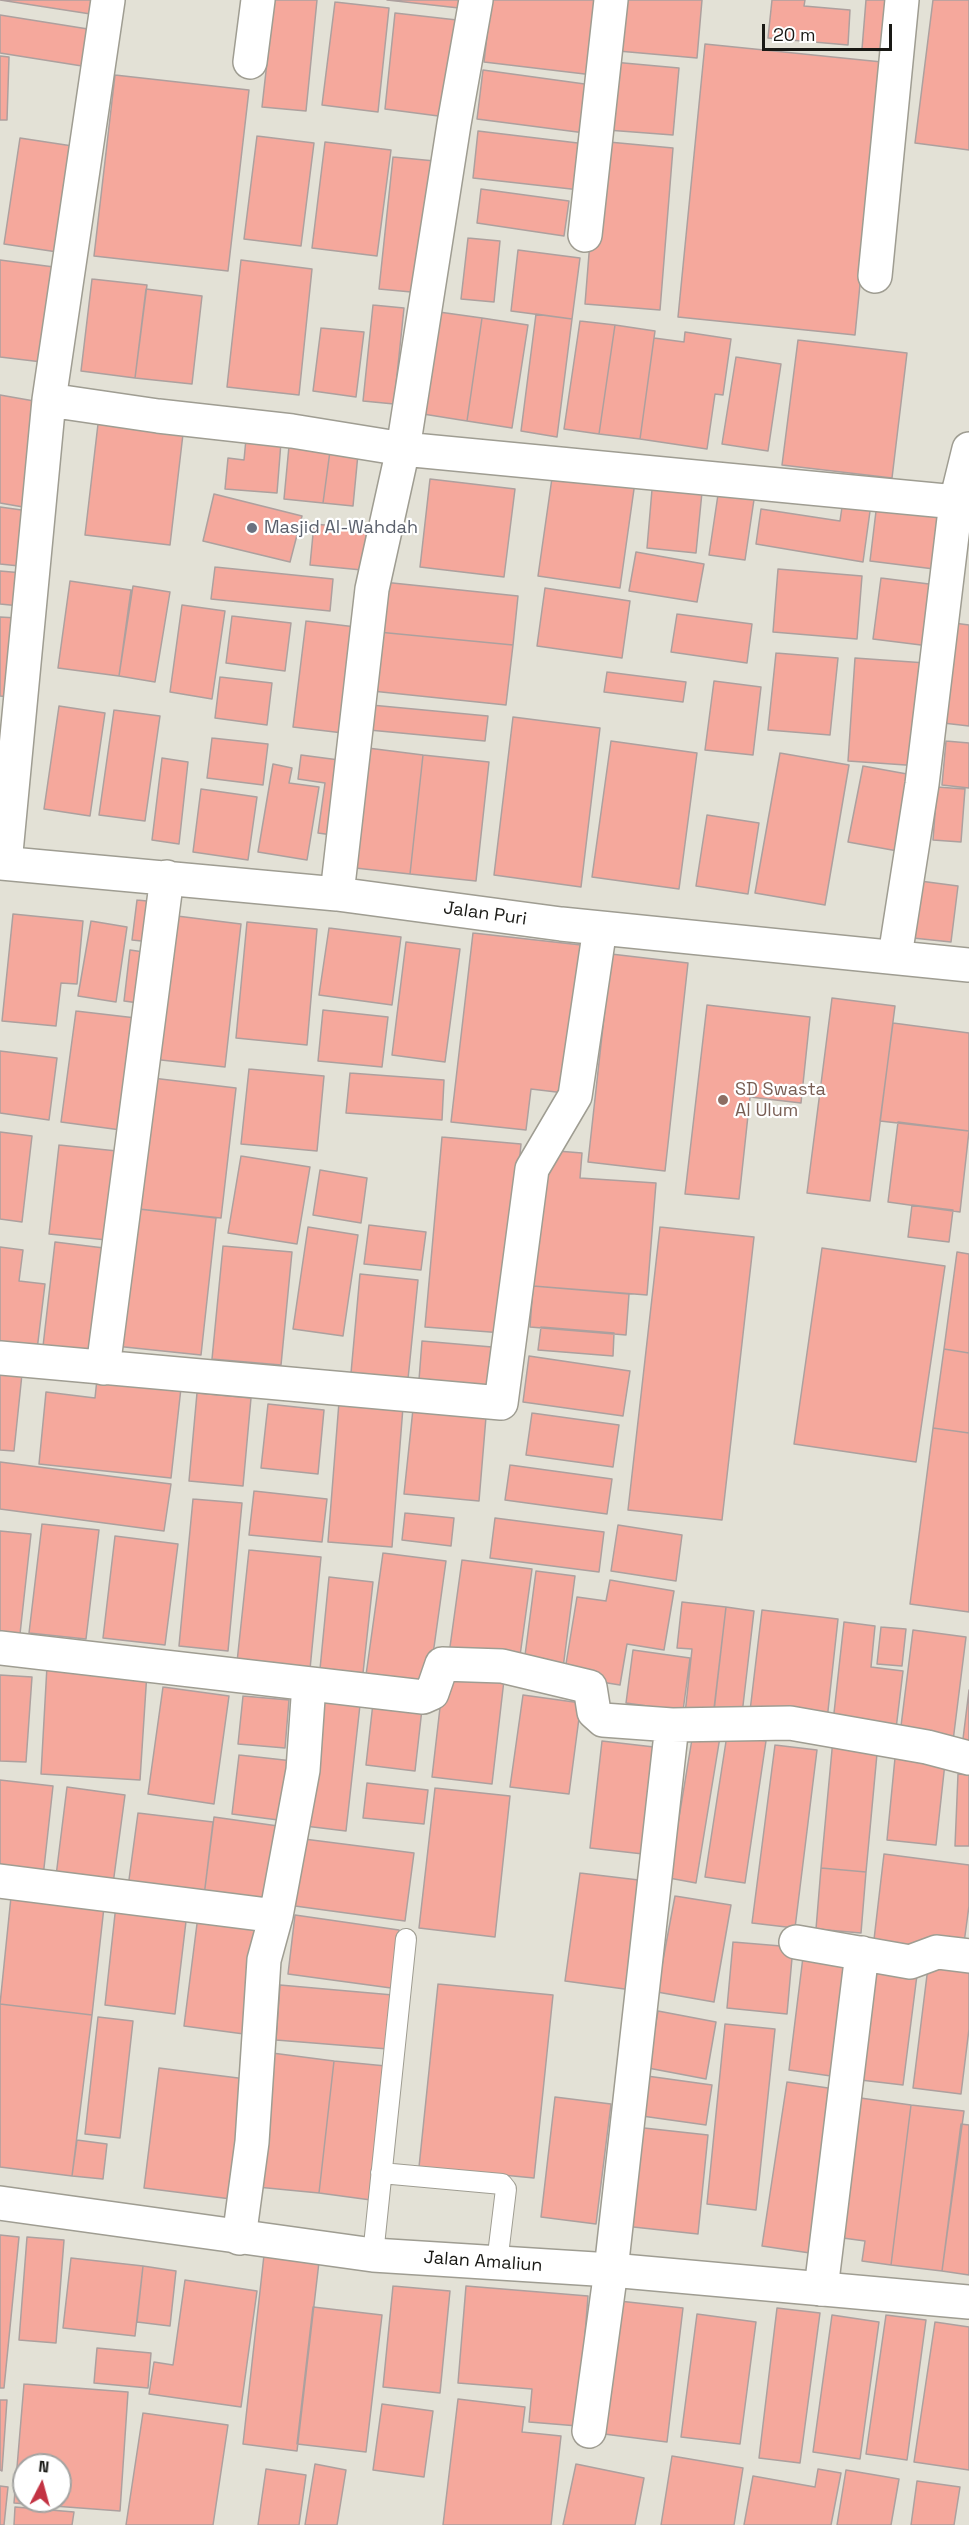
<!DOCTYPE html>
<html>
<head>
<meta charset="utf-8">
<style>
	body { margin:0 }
	#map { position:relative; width:969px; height:2525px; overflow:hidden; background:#e3e1d6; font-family:"Space Grotesk",sans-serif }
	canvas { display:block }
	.north { position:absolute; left:12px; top:2453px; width:60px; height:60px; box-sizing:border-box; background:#fff; border:2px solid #a3a3a1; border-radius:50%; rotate:6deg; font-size:16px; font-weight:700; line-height:24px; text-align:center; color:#191915 }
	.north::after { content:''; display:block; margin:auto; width:21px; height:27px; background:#c33343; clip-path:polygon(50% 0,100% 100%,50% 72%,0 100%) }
	.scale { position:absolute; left:762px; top:24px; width:130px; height:27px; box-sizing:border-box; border:3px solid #191915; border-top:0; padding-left:8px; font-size:18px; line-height:21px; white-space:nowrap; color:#191915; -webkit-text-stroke:4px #fff; paint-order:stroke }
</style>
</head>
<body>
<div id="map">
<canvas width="969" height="2525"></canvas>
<div class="north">N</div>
<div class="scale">20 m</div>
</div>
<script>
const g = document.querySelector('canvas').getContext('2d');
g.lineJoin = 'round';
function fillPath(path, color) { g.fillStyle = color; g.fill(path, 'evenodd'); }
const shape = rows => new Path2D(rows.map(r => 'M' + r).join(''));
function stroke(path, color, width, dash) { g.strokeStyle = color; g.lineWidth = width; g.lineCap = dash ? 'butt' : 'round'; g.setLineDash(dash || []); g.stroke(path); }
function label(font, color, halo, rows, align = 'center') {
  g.font = font + ' "Space Grotesk",sans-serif'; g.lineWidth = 4.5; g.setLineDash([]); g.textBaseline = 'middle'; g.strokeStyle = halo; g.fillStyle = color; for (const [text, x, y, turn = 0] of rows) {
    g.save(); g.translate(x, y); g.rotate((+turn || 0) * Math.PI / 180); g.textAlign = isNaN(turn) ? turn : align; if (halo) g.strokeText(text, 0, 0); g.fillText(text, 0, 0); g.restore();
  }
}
const building = shape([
	[0,0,99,0,97,15,0,0],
	[274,0,317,0,306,111,262,107,274,0],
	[387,0,469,0,468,9,387,0],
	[491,0,601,0,593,75,484,62,491,0],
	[622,0,702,0,697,58,618,51,622,0],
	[772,0,805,0,804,6,850,10,848,45,768,38,772,0],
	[866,0,897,0,893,52,862,49,866,0],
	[933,0,969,0,969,150,915,143,933,0],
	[335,2,389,8,378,112,322,105,335,2],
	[395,13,457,20,446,117,385,109,395,13],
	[0,15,88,29,82,66,0,53,0,15],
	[705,44,882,62,855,335,678,317,705,44],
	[0,56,9,57,7,120,0,120,0,56],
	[613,62,679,68,673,135,607,130,613,62],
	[483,70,592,85,585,133,477,119,483,70],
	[115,75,249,90,228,271,94,256,115,75],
	[478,131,586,144,580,190,473,178,478,131],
	[257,136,314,143,301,246,244,239,257,136],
	[20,138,79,147,64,253,4,244,20,138],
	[598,141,673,148,660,310,585,304,598,141],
	[325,142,391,150,377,256,312,248,325,142],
	[393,157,435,161,422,293,379,289,393,157],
	[481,189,569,201,564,236,477,223,481,189],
	[468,238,500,241,494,302,461,299,468,238],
	[518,250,580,258,572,319,511,311,518,250],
	[0,260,54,267,42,362,0,357,0,260],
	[241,260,312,269,299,395,227,387,241,260],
	[92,279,147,285,135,378,81,371,92,279],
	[146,289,202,296,192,384,135,378,146,289],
	[373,305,404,308,394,404,363,401,373,305],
	[439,312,482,318,467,421,423,414,439,312],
	[536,314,572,319,557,437,521,431,536,314],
	[482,318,528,325,512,428,467,421,482,318],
	[580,321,615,325,599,434,564,429,580,321],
	[615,325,655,331,640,439,599,434,615,325],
	[321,328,364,332,356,397,313,391,321,328],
	[685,332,731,339,723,395,715,394,707,449,640,439,654,338,684,342,685,332],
	[798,340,907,353,892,478,782,465,798,340],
	[736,357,781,364,768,451,722,444,736,357],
	[0,395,40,402,23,507,0,503,0,395],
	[98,424,183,434,170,545,85,535,98,424],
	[246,439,281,442,277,493,225,489,228,458,244,460,246,439],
	[289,446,330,451,323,503,284,499,289,446],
	[330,451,358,454,353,506,323,503,330,451],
	[554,464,636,475,620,588,538,576,554,464],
	[653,478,703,482,696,553,647,548,653,478],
	[430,479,515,489,504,577,420,567,430,479],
	[719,488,755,493,745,560,709,555,719,488],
	[214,494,302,516,290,562,203,541,214,494],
	[843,500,871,504,863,562,756,544,761,509,840,521,843,500],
	[877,503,941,511,934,569,870,561,877,503],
	[0,507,36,512,29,567,0,564,0,507],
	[314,524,367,529,362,570,310,565,314,524],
	[636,552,704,564,697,602,629,591,636,552],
	[215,567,333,579,330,611,211,599,215,567],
	[778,569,862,576,857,639,773,632,778,569],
	[0,571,23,573,20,606,0,604,0,571],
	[881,578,937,585,929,646,873,639,881,578],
	[70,581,131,590,119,676,58,668,70,581],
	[383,582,518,596,513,645,378,632,383,582],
	[133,586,170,592,155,682,119,676,133,586],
	[545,588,630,601,622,658,537,646,545,588],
	[182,605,225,611,212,699,170,692,182,605],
	[677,614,752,624,747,663,671,652,677,614],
	[232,616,291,623,285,671,226,663,232,616],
	[0,617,17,618,10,697,0,696,0,617],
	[306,621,356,627,343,733,293,727,306,621],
	[954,623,969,625,969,726,943,723,954,623],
	[378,632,513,645,506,705,372,691,378,632],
	[776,653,838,658,830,735,768,730,776,653],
	[855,658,926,663,920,766,848,761,855,658],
	[607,672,686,682,683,702,604,692,607,672],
	[220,677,272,683,267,725,215,718,220,677],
	[714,681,761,687,753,755,705,750,714,681],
	[371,705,488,716,485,741,369,730,371,705],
	[59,706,105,713,90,816,44,809,59,706],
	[114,710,160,716,145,821,99,815,114,710],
	[513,717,600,728,581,887,494,875,513,717],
	[212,738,268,744,263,785,207,778,212,738],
	[611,741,697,753,679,889,592,877,611,741],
	[946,741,969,743,969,788,942,785,946,741],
	[360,747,423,755,410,874,346,867,360,747],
	[780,753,849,765,825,905,755,893,780,753],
	[301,755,347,761,339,836,318,833,325,783,298,779,301,755],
	[423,755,489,762,476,881,410,874,423,755],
	[162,758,188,762,179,844,152,840,162,758],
	[273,764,292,768,289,783,319,787,307,860,258,852,273,764],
	[863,766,918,776,903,852,848,842,863,766],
	[937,787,965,789,961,842,933,840,937,787],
	[201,789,257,797,248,860,193,852,201,789],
	[707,815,759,823,748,894,696,886,707,815],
	[920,881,958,886,951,942,913,938,920,881],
	[137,900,157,902,151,942,132,940,137,900],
	[13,914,83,921,77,984,61,983,56,1026,2,1021,13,914],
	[169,915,241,924,225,1067,152,1059,169,915],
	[91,921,127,927,116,1002,78,996,91,921],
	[247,922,317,929,307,1045,236,1038,247,922],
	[329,928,401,937,392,1005,319,995,329,928],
	[473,933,590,946,573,1094,531,1089,526,1130,451,1122,473,933],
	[406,942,460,949,445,1062,392,1055,406,942],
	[130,950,151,953,146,1004,124,1001,130,950],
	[611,954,688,963,665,1171,588,1162,611,954],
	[832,998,895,1006,870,1201,807,1193,832,998],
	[707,1005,810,1017,801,1103,750,1097,739,1199,685,1194,707,1005],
	[323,1010,388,1017,382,1067,318,1061,323,1010],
	[76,1011,136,1018,121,1130,61,1122,76,1011],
	[893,1023,969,1033,969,1131,880,1121,893,1023],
	[0,1051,57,1058,49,1120,0,1113,0,1051],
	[249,1069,324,1076,317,1151,241,1144,249,1069],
	[350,1073,444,1080,442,1120,346,1113,350,1073],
	[144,1077,236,1088,221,1218,130,1208,144,1077],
	[898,1122,969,1131,960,1212,888,1202,898,1122],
	[0,1132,32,1136,22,1222,0,1219,0,1132],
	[442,1137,521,1144,503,1333,425,1327,442,1137],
	[59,1145,117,1151,107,1240,49,1234,59,1145],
	[545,1150,582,1153,580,1178,656,1183,647,1295,533,1286,545,1150],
	[241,1156,310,1167,297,1244,228,1233,241,1156],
	[320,1170,367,1178,361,1223,313,1215,320,1170],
	[912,1205,953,1210,949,1242,908,1237,912,1205],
	[130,1208,216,1218,201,1355,115,1346,130,1208],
	[369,1225,426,1232,421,1270,364,1264,369,1225],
	[308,1227,358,1235,343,1336,293,1329,308,1227],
	[660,1227,754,1237,722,1520,628,1510,660,1227],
	[55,1242,104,1248,91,1361,42,1355,55,1242],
	[223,1246,292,1252,281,1365,212,1359,223,1246],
	[0,1247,23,1250,19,1281,45,1284,37,1350,0,1346,0,1247],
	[822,1248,945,1266,916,1462,794,1444,822,1248],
	[957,1252,969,1254,969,1353,944,1349,957,1252],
	[360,1274,418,1280,408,1379,351,1373,360,1274],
	[533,1286,629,1294,626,1335,530,1327,533,1286],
	[541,1327,614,1333,613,1356,538,1350,541,1327],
	[422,1341,492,1347,489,1386,419,1380,422,1341],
	[944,1349,969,1353,969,1433,933,1428,944,1349],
	[529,1356,630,1371,623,1416,523,1402,529,1356],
	[0,1371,22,1374,14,1451,0,1450,0,1371],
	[97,1379,181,1388,171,1478,39,1464,46,1392,95,1398,97,1379],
	[197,1393,251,1398,243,1486,189,1481,197,1393],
	[339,1402,403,1407,392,1547,328,1542,339,1402],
	[268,1404,324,1410,318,1474,261,1468,268,1404],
	[413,1409,486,1417,479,1501,404,1494,413,1409],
	[532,1413,619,1425,613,1467,526,1455,532,1413],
	[933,1428,969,1433,969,1612,910,1604,933,1428],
	[0,1462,171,1484,164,1531,0,1509,0,1462],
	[510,1465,612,1479,607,1514,505,1500,510,1465],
	[254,1491,327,1499,322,1542,249,1535,254,1491],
	[193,1499,242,1503,228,1651,179,1646,193,1499],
	[405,1513,454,1518,451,1546,402,1540,405,1513],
	[495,1518,604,1532,599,1572,490,1558,495,1518],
	[42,1524,99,1530,86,1639,29,1633,42,1524],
	[618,1525,682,1535,676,1581,611,1571,618,1525],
	[0,1531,31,1534,20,1634,0,1632,0,1531],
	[115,1536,178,1544,165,1645,103,1638,115,1536],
	[249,1550,321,1557,310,1669,237,1662,249,1550],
	[383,1553,446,1561,429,1683,366,1675,383,1553],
	[462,1560,532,1569,519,1663,449,1654,462,1560],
	[536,1571,575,1576,563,1668,524,1663,536,1571],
	[329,1577,373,1582,363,1673,320,1669,329,1577],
	[610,1580,674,1591,664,1650,627,1644,620,1685,564,1676,577,1597,606,1601,610,1580],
	[682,1602,726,1607,713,1717,685,1714,692,1649,677,1648,682,1602],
	[726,1607,754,1611,742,1714,714,1711,726,1607],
	[762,1610,838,1619,827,1720,750,1711,762,1610],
	[844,1622,875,1626,871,1667,903,1671,896,1729,833,1722,844,1622],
	[881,1627,906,1629,902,1666,877,1664,881,1627],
	[913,1630,966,1637,953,1741,900,1734,913,1630],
	[633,1650,690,1658,683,1711,626,1703,633,1650],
	[47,1666,147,1672,140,1780,41,1774,47,1666],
	[444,1673,504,1680,492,1784,432,1777,444,1673],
	[0,1675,32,1677,26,1762,0,1761,0,1675],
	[163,1687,229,1696,214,1804,148,1794,163,1687],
	[969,1690,969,1748,962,1747,969,1690],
	[523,1695,581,1703,569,1794,510,1787,523,1695],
	[243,1696,289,1700,285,1748,238,1744,243,1696],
	[319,1700,360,1705,346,1831,305,1826,319,1700],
	[373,1703,422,1709,415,1771,366,1765,373,1703],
	[693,1733,720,1737,696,1883,669,1878,693,1733],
	[727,1735,766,1741,745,1883,705,1877,727,1735],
	[833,1739,878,1743,866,1872,821,1868,833,1739],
	[602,1741,654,1747,643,1854,590,1848,602,1741],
	[775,1745,817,1750,795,1928,752,1923,775,1745],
	[239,1755,293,1761,286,1821,232,1814,239,1755],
	[895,1758,945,1763,936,1845,887,1840,895,1758],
	[958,1774,969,1775,969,1846,955,1846,958,1774],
	[0,1780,53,1786,43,1877,0,1873,0,1780],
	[367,1783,428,1790,424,1824,363,1818,367,1783],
	[67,1787,125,1795,113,1884,56,1876,67,1787],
	[435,1788,510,1796,495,1937,419,1928,435,1788],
	[138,1813,213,1822,204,1896,128,1887,138,1813],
	[214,1817,278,1826,269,1904,204,1896,214,1817],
	[304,1839,414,1853,405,1921,295,1906,304,1839],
	[884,1854,969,1865,969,1906,964,1943,925,1939,923,1954,873,1948,884,1854],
	[821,1868,866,1872,861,1933,816,1929,821,1868],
	[580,1873,647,1881,632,1990,565,1981,580,1873],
	[675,1896,731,1905,714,2002,657,1992,675,1896],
	[11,1897,104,1907,92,2015,0,2004,11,1897],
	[116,1905,187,1913,175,2014,105,2005,116,1905],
	[295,1915,399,1930,391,1988,288,1974,295,1915],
	[198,1916,259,1924,244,2034,184,2026,198,1916],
	[733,1942,793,1947,787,2014,727,2008,733,1942],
	[803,1957,853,1964,838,2077,789,2070,803,1957],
	[928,1967,969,1972,969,2029,961,2094,913,2088,928,1967],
	[867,1969,917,1975,903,2085,852,2079,867,1969],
	[438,1984,553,1995,534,2178,419,2167,438,1984],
	[280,1985,393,1995,388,2049,276,2040,280,1985],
	[0,2004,92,2015,72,2176,0,2167,0,2004],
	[658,2011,716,2022,706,2079,648,2068,658,2011],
	[98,2017,133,2021,120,2138,85,2134,98,2017],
	[725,2024,775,2029,756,2210,707,2204,725,2024],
	[272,2053,334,2061,319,2193,257,2187,272,2053],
	[334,2061,386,2066,371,2200,319,2193,334,2061],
	[159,2068,246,2079,231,2199,144,2188,159,2068],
	[647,2076,712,2085,706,2125,642,2116,647,2076],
	[787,2082,835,2089,810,2253,762,2246,787,2082],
	[846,2096,911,2105,891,2265,862,2261,865,2241,828,2236,846,2096],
	[555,2097,611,2104,596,2224,541,2217,555,2097],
	[911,2105,964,2111,942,2271,891,2265,911,2105],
	[961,2124,969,2125,969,2275,942,2271,961,2124],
	[635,2127,708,2135,698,2234,624,2226,635,2127],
	[77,2140,107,2144,103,2179,72,2176,77,2140],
	[0,2235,19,2237,4,2388,0,2388,0,2235],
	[27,2237,64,2240,56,2343,19,2340,27,2237],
	[264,2255,319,2262,297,2451,243,2444,264,2255],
	[71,2258,143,2266,135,2336,63,2328,71,2258],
	[143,2266,176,2271,170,2326,137,2322,143,2266],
	[185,2280,257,2291,241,2407,149,2394,154,2362,173,2365,185,2280],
	[393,2286,450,2291,440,2393,383,2387,393,2286],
	[466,2286,588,2296,578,2426,529,2422,532,2389,458,2383,466,2286],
	[619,2301,683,2308,667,2442,604,2434,619,2301],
	[313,2307,382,2315,366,2452,297,2444,313,2307],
	[777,2308,820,2313,800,2463,759,2458,777,2308],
	[697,2314,756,2322,740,2444,681,2437,697,2314],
	[832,2315,879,2322,860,2459,813,2452,832,2315],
	[886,2315,926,2320,907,2460,866,2454,886,2315],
	[935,2322,969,2327,969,2470,914,2462,935,2322],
	[97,2348,151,2353,148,2388,94,2383,97,2348],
	[24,2384,128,2392,120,2511,14,2503,24,2384],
	[24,2465,60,2465,60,2501,24,2501,24,2465],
	[458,2399,525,2407,522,2432,561,2436,551,2525,443,2525,458,2399],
	[0,2400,7,2400,2,2471,0,2470,0,2400],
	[382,2404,433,2411,424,2477,373,2470,382,2404],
	[143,2413,228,2425,213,2525,126,2525,143,2413],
	[672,2456,743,2468,734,2525,661,2525,672,2456],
	[315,2464,346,2470,337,2525,305,2525,315,2464],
	[576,2464,644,2478,635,2525,563,2525,576,2464],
	[266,2469,306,2475,299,2525,258,2525,266,2469],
	[818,2469,841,2473,831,2525,744,2525,753,2476,815,2487,818,2469],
	[846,2470,899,2479,891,2525,837,2525,846,2470],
	[917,2481,960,2487,954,2525,911,2525,917,2481],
	[0,2486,8,2487,4,2525,0,2525,0,2486],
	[15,2507,74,2512,72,2525,14,2525,15,2507]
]);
const service = shape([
	[381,2173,502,2184,506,2189,497,2263],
	[373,2255,406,1939]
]);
const minor = shape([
	[250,62,258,0],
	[585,235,611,0],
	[875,276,902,0],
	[49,400,158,416,292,431,403,449,956,502,922,784,895,956],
	[956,502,969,449],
	[0,863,337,894,561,924,969,965],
	[5,863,49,400,108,0],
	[337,894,372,589,403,449,454,124,476,0],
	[0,1358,501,1403,532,1169,575,1096,600,928],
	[103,1368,167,877],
	[0,1648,423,1697,432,1693,442,1664,502,1666,590,1687,594,1712,603,1720,672,1725,790,1723,927,1747,969,1758],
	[0,1881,276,1916],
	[796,1942,910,1962,937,1952,969,1956],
	[239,2238,252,2142,264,1960,276,1916,303,1770,309,1684],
	[821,2289,862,1953],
	[589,2431,611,2270,672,1725]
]);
const tertiary = shape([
	[0,2203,373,2255,611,2270,969,2302]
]);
const markers = [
	[252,528,6,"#6b7280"],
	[723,1100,6,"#8d6e63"]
];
const worshipNames = [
	["Masjid Al-Wahdah",264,528]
];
const streetNames = [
	["Jalan Puri",485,914,8],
	["Jalan Amaliun",483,2262,4]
];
const educationNames = [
	["SD Swasta",735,1090],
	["Al Ulum",735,1111]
];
fillPath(building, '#f5a89c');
stroke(building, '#ada09e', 1.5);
stroke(service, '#9f9d92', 22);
stroke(minor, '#9f9d92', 36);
stroke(tertiary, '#9f9d92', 36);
stroke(service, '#fff', 20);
stroke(minor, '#fff', 33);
stroke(tertiary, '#fff', 33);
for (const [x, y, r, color] of markers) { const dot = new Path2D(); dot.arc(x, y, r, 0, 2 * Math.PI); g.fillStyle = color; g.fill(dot); stroke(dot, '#fff', 2); }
label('18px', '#5b616d', '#fff', worshipNames, 'left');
label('18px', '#191915', '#fff', streetNames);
label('18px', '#785e54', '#fff', educationNames, 'left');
</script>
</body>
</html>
